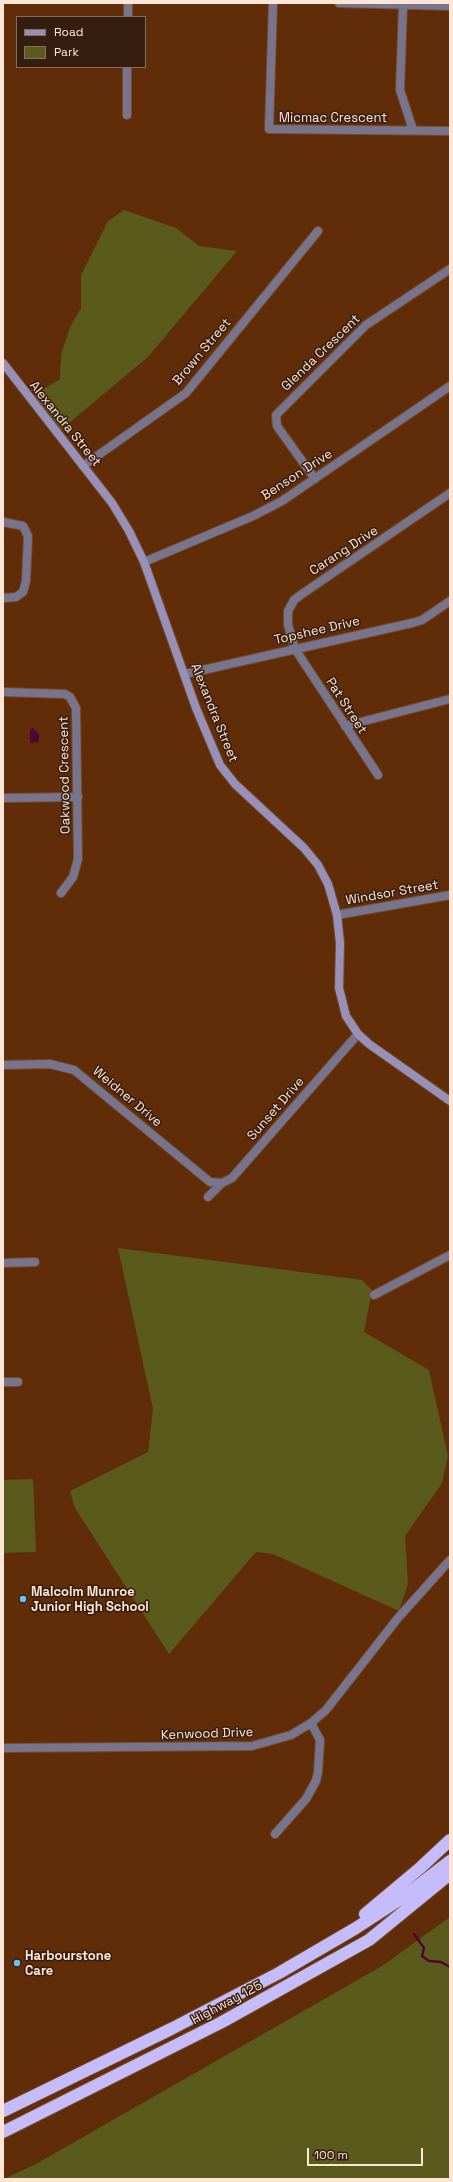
<!DOCTYPE html>
<html>
<head>
<meta charset="utf-8">
<style>
	body { margin:0 }
	#map { position:relative; width:453px; height:2182px; overflow:hidden; background:#612d08; font-family:"Space Grotesk",sans-serif }
	canvas { display:block }
	.frame { position:absolute; inset:0; border:4px solid #ffe5d6; pointer-events:none }
	.legend { position:absolute; left:16px; top:16px; width:130px; height:52px; box-sizing:border-box; background:#351e10; border:1px solid #866e5f; margin:0; padding:5px 7px; list-style:none; font-size:12px; color:#ffe5d6 }
	.legend li { display:flex; align-items:center; gap:8px; height:20px }
	.legend b { width:20px; border:1px solid #866e5f }
	.scale { position:absolute; left:307px; top:2148px; width:116px; height:18px; box-sizing:border-box; border:2px solid #ffe5d6; border-top:0; padding-left:5px; font-size:12px; line-height:14px; white-space:nowrap; color:#ffe5d6; -webkit-text-stroke:3px #351e10; paint-order:stroke }
</style>
</head>
<body>
<div id="map">
<canvas width="453" height="2182"></canvas>
<div class="frame"></div>
<ul class="legend">
<li><b style="height:5px;background:#9791ba"></b>Road</li>
<li><b style="height:11px;background:#595a1c"></b>Park</li>
</ul>
<div class="scale">100 m</div>
</div>
<script>
const g = document.querySelector('canvas').getContext('2d');
g.lineJoin = 'round';
function fillPath(path, color) { g.fillStyle = color; g.fill(path, 'evenodd'); }
const shape = rows => new Path2D(rows.map(r => 'M' + r).join(''));
function stroke(path, color, width, dash) { g.strokeStyle = color; g.lineWidth = width; g.lineCap = dash ? 'butt' : 'round'; g.setLineDash(dash || []); g.stroke(path); }
function label(font, color, halo, rows, align = 'center') {
  g.font = font + ' "Space Grotesk",sans-serif'; g.lineWidth = 3; g.setLineDash([]); g.textBaseline = 'middle'; g.strokeStyle = halo; g.fillStyle = color; for (const [text, x, y, turn = 0] of rows) {
    g.save(); g.translate(x, y); g.rotate((+turn || 0) * Math.PI / 180); g.textAlign = isNaN(turn) ? turn : align; if (halo) g.strokeText(text, 0, 0); g.fillText(text, 0, 0); g.restore();
  }
}
const green = shape([
	[124,210,176,228,199,246,237,251,148,357,57,433,28,399,60,379,61,355,70,327,81,308,81,275,108,221],
	[118,1248,362,1280,372,1290,364,1332,429,1370,448,1456,442,1483,405,1536,408,1584,399,1611,273,1554,256,1552,169,1654,75,1508,70,1491,148,1452,153,1409],
	[33,1479,36,1552,3,1553,3,1480],
	[450,1917,450,2179,4,2179,36,2164,382,1966]
]);
const water = shape([
	[33,728,39,734,39,742,30,743,30,730]
]);
const stream = shape([
	[414,1934,424,1948,422,1956,429,1961,441,1962,450,1967]
]);
const minor = shape([
	[273,3,269,129,450,131],
	[339,3,450,6],
	[403,6,400,90,413,130],
	[128,17,128,3],
	[127,115,127,67],
	[83,466,186,393,318,231],
	[315,479,277,426,276,415,366,325,450,269],
	[3,522,23,526,28,536,26,581,23,592,16,597,3,598],
	[144,562,253,516,282,501,450,386],
	[185,674,412,623,422,620,450,601],
	[3,692,65,694,70,697,76,708,78,859,73,877,61,893],
	[345,726,450,699],
	[378,775,295,649,288,625,288,611,294,600,302,594,450,493],
	[3,798,78,797],
	[337,915,450,895],
	[3,1065,50,1064,74,1070,210,1182,222,1183],
	[208,1197,222,1183,232,1178,358,1034],
	[3,1263,35,1262],
	[374,1295,450,1255],
	[3,1382,18,1382],
	[275,1834,306,1799,316,1781,318,1772,320,1740,311,1723]
]);
const tertiary = shape([
	[3,1748,252,1746,291,1735,311,1723,326,1710,398,1618,450,1560]
]);
const secondary = shape([
	[3,363,112,503,129,531,144,562,196,708,220,765,235,784,304,848,318,865,328,884,337,915,340,943,339,988,346,1016,358,1034,369,1044,450,1101]
]);
const motorway = shape([
	[365,1914,420,1868,450,1840],
	[3,2111,171,2029,279,1973,356,1928,402,1898,450,1861],
	[3,2132,222,2022,369,1940,450,1874]
]);
const markers = [
	[23,1599,4,"#67c4f0"],
	[17,1963,4,"#67c4f0"]
];
const streetNames = [
	["Micmac Crescent",333,118],
	["Brown Street",202,352,-50],
	["Glenda Crescent",321,353,-44],
	["Alexandra Street",65,424,51],
	["Benson Drive",297,475,-33],
	["Carang Drive",344,551,-33],
	["Topshee Drive",317,631,-13],
	["Pat Street",346,706,57],
	["Alexandra Street",214,713,68],
	["Oakwood Crescent",65,775,-91],
	["Windsor Street",392,893,-10],
	["Weidner Drive",127,1097,40],
	["Sunset Drive",276,1109,-49],
	["Kenwood Drive",207,1734,-2],
	["Highway 125",227,2003,-28]
];
const poiNames = [
	["Malcolm Munroe",31,1592],
	["Junior High School",31,1607],
	["Harbourstone",25,1956],
	["Care",25,1971]
];
fillPath(green, '#595a1c');
fillPath(water, '#530434');
stroke(stream, '#530434', 2.5);
stroke(minor, '#7a4a29', 10);
stroke(tertiary, '#7a4a29', 10);
stroke(secondary, '#7a4a29', 10);
stroke(motorway, '#7a4a29', 14);
stroke(minor, '#77748e', 8);
stroke(tertiary, '#77748e', 8);
stroke(secondary, '#9791ba', 8);
stroke(motorway, '#c5bcfb', 12);
for (const [x, y, r, color] of markers) { const dot = new Path2D(); dot.arc(x, y, r, 0, 2 * Math.PI); g.fillStyle = color; g.fill(dot); stroke(dot, '#351e10', 1.5); }
label('13px', '#ffe5d6', '#351e10', streetNames);
label('bold 13px', '#ffe5d6', '#351e10', poiNames, 'left');
</script>
</body>
</html>
